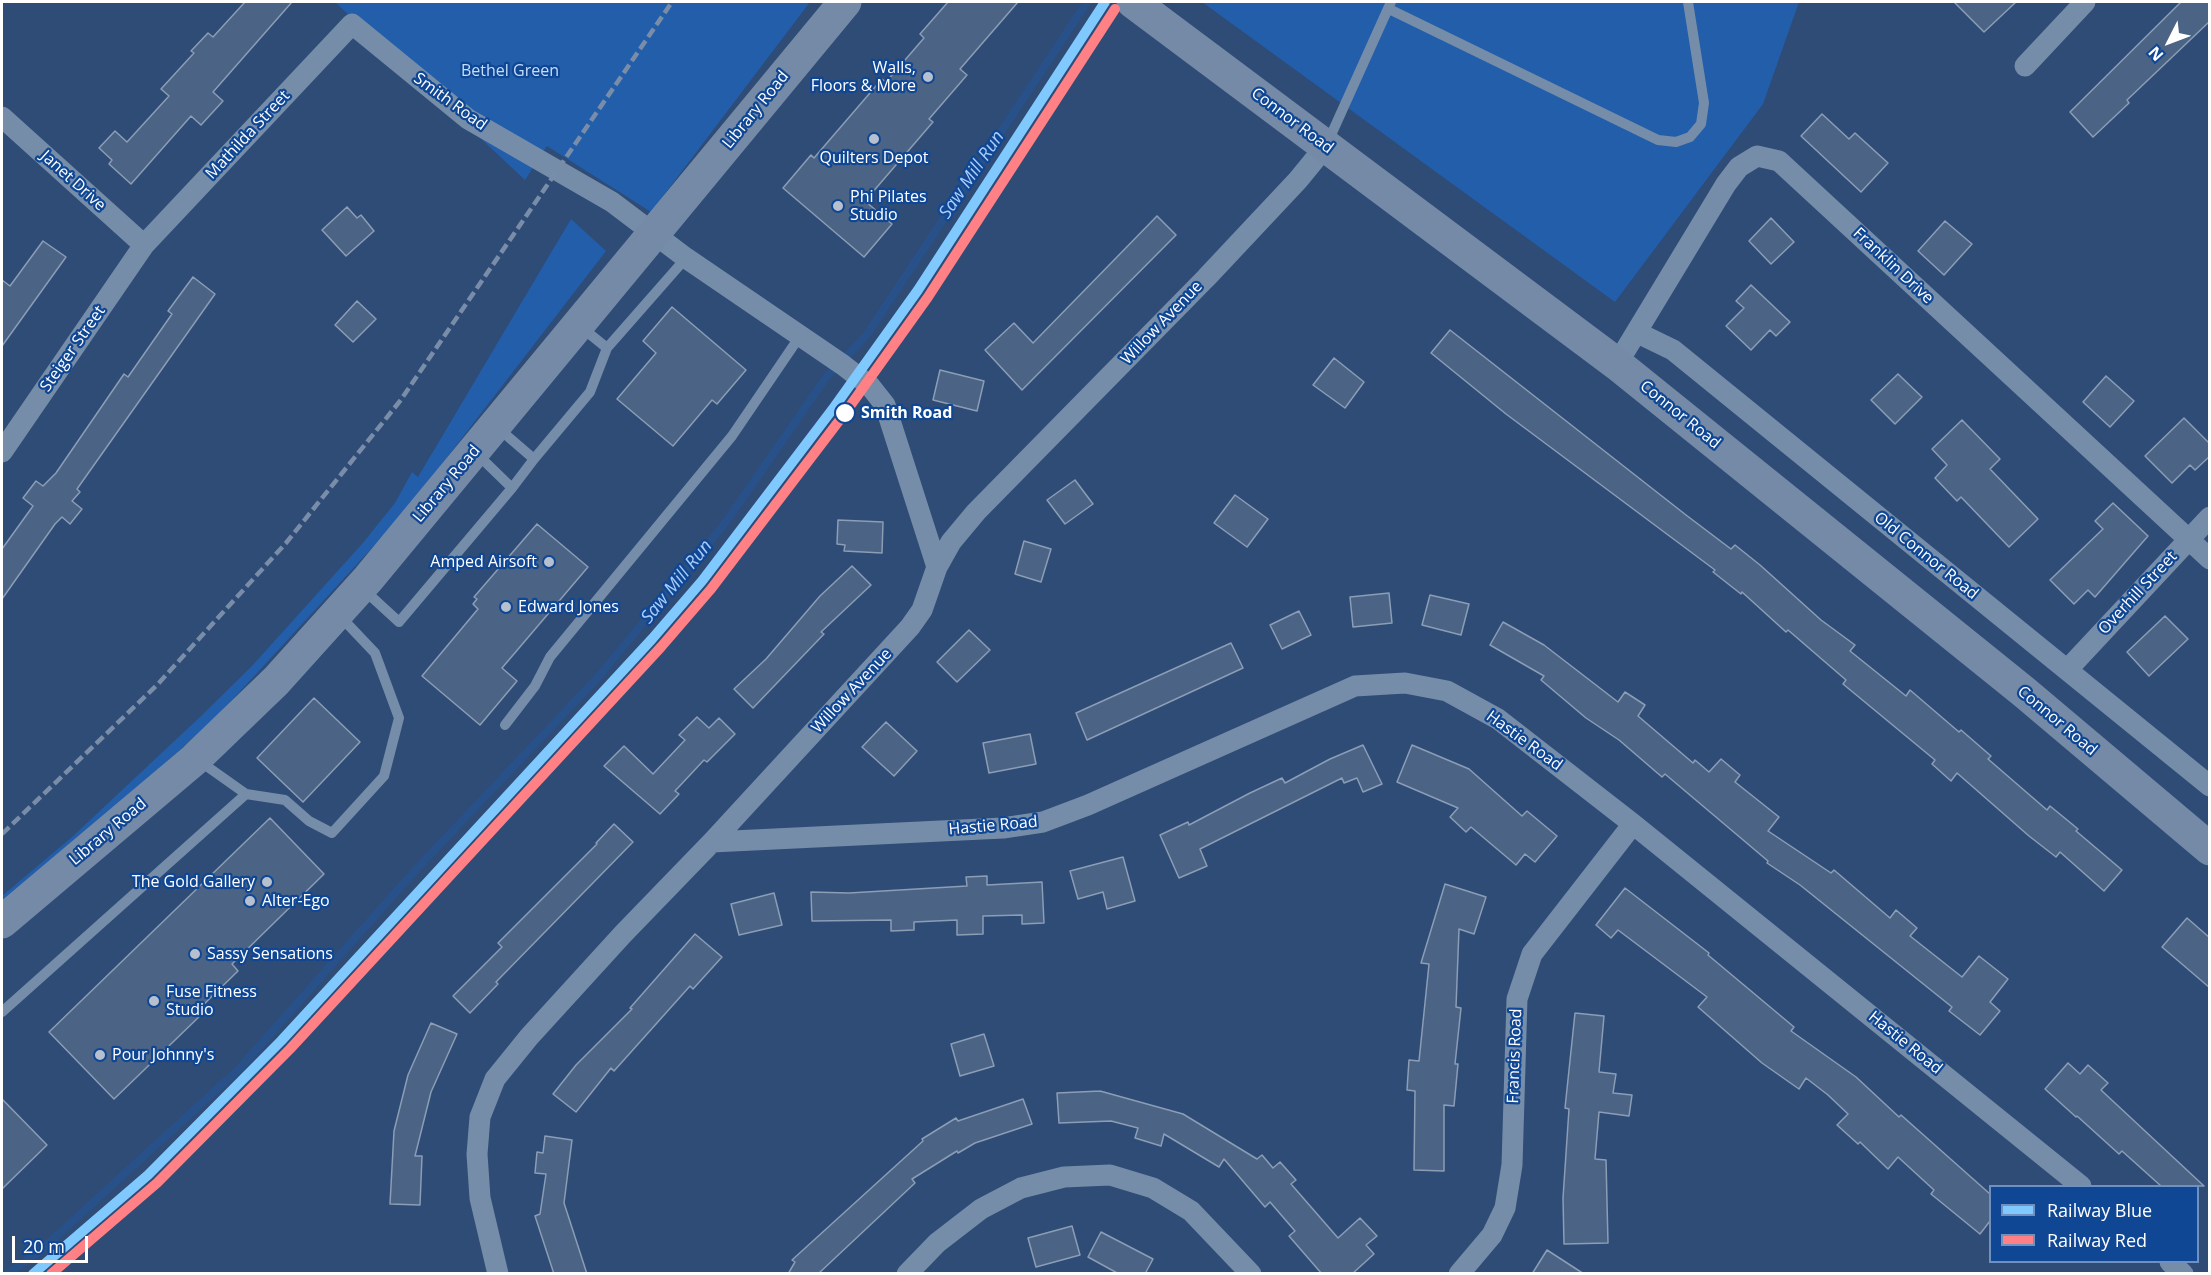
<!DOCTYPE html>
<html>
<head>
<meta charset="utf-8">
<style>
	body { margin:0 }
	#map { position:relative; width:2211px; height:1275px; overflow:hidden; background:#2e4c76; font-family:"Open Sans",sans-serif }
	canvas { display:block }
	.frame { position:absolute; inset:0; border:3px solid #fff; pointer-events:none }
	.legend { position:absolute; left:1989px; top:1185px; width:210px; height:78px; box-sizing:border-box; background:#104794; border:2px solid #7091bf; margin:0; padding:8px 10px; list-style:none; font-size:18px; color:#fff }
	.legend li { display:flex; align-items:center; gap:12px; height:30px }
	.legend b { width:30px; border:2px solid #7091bf }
	.north { position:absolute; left:2139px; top:12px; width:60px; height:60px; -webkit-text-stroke:4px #104794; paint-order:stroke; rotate:228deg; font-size:16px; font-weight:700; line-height:24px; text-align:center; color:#fff }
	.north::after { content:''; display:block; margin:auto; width:21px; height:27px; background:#fff; clip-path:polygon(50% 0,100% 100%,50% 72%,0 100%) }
	.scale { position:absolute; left:12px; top:1236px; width:76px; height:27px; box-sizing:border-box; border:3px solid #fff; border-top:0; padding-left:8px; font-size:18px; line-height:21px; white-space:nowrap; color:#fff; -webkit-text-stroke:4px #104794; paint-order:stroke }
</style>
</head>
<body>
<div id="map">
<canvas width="2211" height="1275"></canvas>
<div class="frame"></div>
<ul class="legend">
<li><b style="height:8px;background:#80c9ff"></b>Railway Blue</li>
<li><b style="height:8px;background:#ff8085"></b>Railway Red</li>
</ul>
<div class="north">N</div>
<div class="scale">20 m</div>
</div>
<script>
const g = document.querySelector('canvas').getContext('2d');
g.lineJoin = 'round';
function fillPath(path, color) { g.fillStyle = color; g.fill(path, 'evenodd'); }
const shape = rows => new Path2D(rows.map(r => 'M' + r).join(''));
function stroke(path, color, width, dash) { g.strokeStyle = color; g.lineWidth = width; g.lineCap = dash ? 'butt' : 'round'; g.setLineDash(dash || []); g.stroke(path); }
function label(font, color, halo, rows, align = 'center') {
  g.font = font + ' "Open Sans",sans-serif'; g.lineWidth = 4.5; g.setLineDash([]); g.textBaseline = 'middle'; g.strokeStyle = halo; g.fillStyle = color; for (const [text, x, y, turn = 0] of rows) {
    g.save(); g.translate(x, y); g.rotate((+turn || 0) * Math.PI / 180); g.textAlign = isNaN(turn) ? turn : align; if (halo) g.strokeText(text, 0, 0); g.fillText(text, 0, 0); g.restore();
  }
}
const green = shape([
	[335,2,810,2,651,212,547,146,525,180],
	[1202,2,1799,2,1763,104,1615,302],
	[571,219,606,251,405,512,212,722,2,905,2,896,72,837,200,717,251,667,362,544,395,503,412,472,418,477]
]);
const stream = shape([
	[7,1274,39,1252,239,1069,411,875,600,675,726,522,827,376,866,336,1087,2]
]);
const building = shape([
	[245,2,292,2,213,92,223,101,201,125,191,116,131,184,109,164,112,160,99,148,115,131,127,142,169,96,161,89,194,53,191,51,208,33,213,37,245,2],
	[948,2,1018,2,960,69,967,75,929,119,933,122,865,201,892,224,864,257,783,188,811,155,814,158,882,79,886,82,924,38,920,34,948,2],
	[1954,2,2016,2,1984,32,1954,2],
	[2181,2,2210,2,2210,21,2127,100,2129,103,2093,137,2070,112,2181,2],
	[1822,114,1849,139,1855,133,1888,163,1861,192,1801,136,1822,114],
	[347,207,357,218,361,215,374,231,346,256,322,230,347,207],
	[1157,216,1176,235,1022,390,985,350,1014,323,1033,343,1157,216],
	[1771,218,1794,242,1771,264,1749,241,1771,218],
	[1945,221,1972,244,1944,275,1918,251,1945,221],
	[43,241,66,257,2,346,2,280,10,286,43,241],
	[193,277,215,294,77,489,80,492,72,501,82,509,70,524,62,517,55,524,2,599,2,549,33,506,23,498,36,481,43,486,56,473,124,374,128,377,172,314,168,311,193,277],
	[1751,285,1790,322,1776,336,1770,330,1751,350,1726,326,1744,308,1736,301,1751,285],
	[357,301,376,319,353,342,335,325,357,301],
	[672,307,746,370,717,404,712,400,673,446,617,399,656,353,643,341,672,307],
	[1450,330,1686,515,1731,549,1735,545,1760,565,1821,620,1855,645,1850,651,1906,696,1910,690,1959,732,1961,730,1991,756,1988,759,2047,810,2050,806,2078,829,2076,831,2122,870,2104,891,2060,852,2056,857,2029,836,1957,773,1951,781,1932,764,1935,760,1843,684,1846,680,1788,630,1786,632,1742,592,1741,594,1713,572,1715,570,1506,414,1431,353,1450,330],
	[1334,358,1364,382,1345,408,1313,385,1334,358],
	[940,370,984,381,977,411,933,400,940,370],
	[1898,374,1922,397,1895,424,1871,400,1898,374],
	[2106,376,2134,401,2110,427,2083,402,2106,376],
	[2184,418,2210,444,2210,456,2195,470,2190,465,2172,483,2145,456,2184,418],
	[1962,420,2000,459,1990,469,2038,519,2009,547,1961,497,1957,501,1935,478,1947,465,1932,449,1962,420],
	[1075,480,1093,504,1065,524,1047,500,1075,480],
	[1235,495,1268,519,1247,547,1214,523,1235,495],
	[2113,503,2148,536,2095,597,2088,590,2074,604,2050,580,2103,529,2095,521,2113,503],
	[838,520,883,522,882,553,844,551,845,545,837,544,838,520],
	[537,524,588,567,502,668,517,681,480,725,422,676,478,609,473,604,477,599,474,597,537,524],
	[1024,541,1051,549,1041,582,1015,574,1024,541],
	[852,566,871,585,821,632,824,634,753,708,734,689,766,659,820,596,852,566],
	[1389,593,1392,623,1353,627,1350,597,1389,593],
	[1430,595,1469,604,1461,635,1422,625,1430,595],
	[1299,611,1311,635,1282,649,1270,625,1299,611],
	[2165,616,2188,639,2149,676,2127,652,2165,616],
	[1503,622,1544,645,1618,702,1625,692,1645,705,1638,716,1693,763,1695,760,1709,772,1721,759,1740,775,1735,782,1779,817,1768,831,1831,873,1834,870,1890,918,1896,910,1917,928,1910,936,1962,977,1979,956,2008,979,1990,1002,2000,1011,1980,1035,1949,1011,1952,1007,1800,885,1767,863,1768,861,1665,774,1662,777,1619,740,1586,718,1541,680,1544,676,1490,645,1503,622],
	[969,630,990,650,957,682,937,662,969,630],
	[1231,643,1243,668,1087,740,1076,713,1231,643],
	[314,698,360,742,303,802,257,758,314,698],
	[697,717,709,728,719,718,735,734,707,762,704,760,675,791,679,794,660,814,604,766,624,746,653,774,685,740,679,735,697,717],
	[886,722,917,751,894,776,862,747,886,722],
	[1030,734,1036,764,989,773,983,743,1030,734],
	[1363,745,1382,784,1363,792,1357,778,1344,783,1342,778,1200,849,1207,866,1179,878,1160,835,1188,822,1189,825,1250,793,1282,778,1285,783,1330,759,1363,745],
	[1412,745,1469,769,1522,816,1527,811,1557,836,1535,862,1525,854,1516,865,1471,827,1466,832,1450,817,1458,808,1397,782,1412,745],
	[270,818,324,874,232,964,238,971,199,1009,203,1013,114,1099,49,1032,270,818],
	[614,824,633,842,496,982,498,984,470,1013,453,996,502,947,498,943,597,844,596,843,614,824],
	[1123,857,1135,901,1107,909,1103,892,1078,899,1070,871,1123,857],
	[987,876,987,885,1042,882,1044,923,1022,924,1022,915,983,916,983,934,957,935,957,920,914,922,914,930,891,931,891,920,812,921,811,892,849,893,967,886,966,877,987,876],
	[1445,884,1486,897,1474,934,1459,929,1456,1007,1461,1008,1455,1064,1458,1064,1454,1106,1444,1105,1444,1171,1414,1170,1415,1091,1407,1090,1409,1060,1419,1061,1429,964,1421,963,1445,884],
	[1625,888,1709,953,1708,955,1794,1027,1791,1031,1856,1077,1899,1117,1901,1115,1990,1194,1990,1221,1980,1234,1931,1194,1934,1190,1898,1157,1888,1169,1860,1142,1858,1144,1837,1125,1848,1114,1828,1095,1806,1078,1799,1089,1762,1063,1698,1007,1707,997,1618,930,1611,938,1596,925,1625,888],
	[774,893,782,925,739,935,731,904,774,893],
	[2187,918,2210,938,2210,988,2162,947,2187,918],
	[695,934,722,957,693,989,690,986,614,1071,611,1068,576,1112,553,1094,576,1065,632,1009,630,1008,695,934],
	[1575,1013,1604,1016,1599,1072,1616,1074,1613,1093,1632,1095,1629,1116,1599,1112,1595,1159,1606,1160,1608,1243,1564,1244,1563,1198,1569,1109,1565,1108,1575,1013],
	[431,1023,457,1034,431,1092,415,1156,422,1156,420,1205,390,1204,394,1131,408,1075,431,1023],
	[984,1034,994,1066,960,1076,951,1044,984,1034],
	[2068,1063,2080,1074,2088,1065,2108,1083,2101,1090,2204,1186,2161,1186,2122,1151,2119,1154,2077,1116,2076,1117,2045,1089,2068,1063],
	[1100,1091,1183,1114,1257,1159,1262,1155,1273,1168,1280,1162,1296,1180,1291,1184,1338,1238,1360,1218,1377,1236,1366,1245,1374,1254,1352,1274,1322,1274,1289,1236,1295,1231,1270,1202,1265,1207,1224,1159,1219,1167,1164,1134,1161,1146,1135,1138,1138,1128,1111,1121,1059,1123,1057,1093,1100,1091],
	[2,1099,47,1145,2,1189,2,1099],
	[1023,1099,1032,1124,975,1143,958,1153,957,1151,912,1179,915,1183,818,1274,788,1274,795,1262,792,1260,923,1141,922,1139,956,1118,958,1121,1023,1099],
	[545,1136,572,1140,564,1203,587,1274,554,1274,535,1216,540,1214,546,1174,535,1173,537,1152,543,1153,545,1136],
	[1072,1226,1080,1255,1036,1267,1028,1238,1072,1226],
	[1101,1232,1153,1259,1145,1274,1119,1274,1088,1257,1101,1232],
	[1547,1250,1584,1274,1532,1274,1547,1250]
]);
const lane = shape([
	[1389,9,1658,140,1676,142,1690,137,1701,124,1704,103,1688,2],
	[1327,144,1391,2],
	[581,327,607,348,686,258],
	[498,428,534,459,590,392,607,348],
	[512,488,534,459],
	[363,589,399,622,512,488,477,454],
	[505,725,535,686,550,657,732,436,800,336],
	[198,760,246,794,285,800,309,821,332,833,384,776,399,718,375,653,339,615],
	[2,1012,246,794]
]);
const street = shape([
	[2025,66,2085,2],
	[2,117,144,245],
	[1638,333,1673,350,2210,786],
	[1617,364,1726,184,1739,167,1757,156,1779,161,2210,559],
	[2,452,144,245,352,24,468,119,612,202,686,258,843,365,870,386,885,405,937,567],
	[2067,670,2210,517],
	[712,842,1003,828,1043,822,1088,805,1355,686,1405,683,1447,691,1498,719,1633,824,2081,1186],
	[2170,1262,2183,1274],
	[498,1274,480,1198,477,1154,480,1117,495,1079,529,1037,623,934,712,842,910,627,922,610,937,567,951,542,976,512,1206,278,1298,180,1325,147],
	[907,1274,937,1243,981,1209,1021,1188,1064,1177,1110,1175,1153,1188,1191,1211,1251,1274],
	[1459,1274,1492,1235,1505,1208,1512,1165,1517,999,1532,954,1633,824]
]);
const primary = shape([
	[1133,2,1617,364,2024,692,2210,849],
	[2,922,195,759,276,681,368,579,845,2]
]);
const rail = shape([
	[2,834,157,685,286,543,400,401,672,2]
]);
const rail1 = shape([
	[33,1274,148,1175,281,1041,652,639,702,581,835,406,918,290,1105,2]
]);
const rail2 = shape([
	[51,1274,157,1183,290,1049,661,647,711,589,845,413,928,297,1115,9]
]);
const markers = [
	[928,77,6,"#b6c0cf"],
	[874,139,6,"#b6c0cf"],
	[838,206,6,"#b6c0cf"],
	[845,413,10,"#fff"],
	[549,562,6,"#b6c0cf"],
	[506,607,6,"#b6c0cf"],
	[267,882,6,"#b6c0cf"],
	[250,901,6,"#b6c0cf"],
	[195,954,6,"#b6c0cf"],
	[154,1001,6,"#b6c0cf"],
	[100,1055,6,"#b6c0cf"]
];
const poiNames = [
	["Walls,",916,68,"right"],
	["Floors & More",916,86,"right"],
	["Quilters Depot",874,158,"center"],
	["Phi Pilates",850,197],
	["Studio",850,215],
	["Amped Airsoft",537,562,"right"],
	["Edward Jones",518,607],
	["The Gold Gallery",255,882,"right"],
	["Alter-Ego",262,901],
	["Sassy Sensations",207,954],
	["Fuse Fitness",166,992],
	["Studio",166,1010],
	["Pour Johnny's",112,1055]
];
const parkNames = [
	["Bethel Green",510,71]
];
const streetNames = [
	["Smith Road",450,102,36],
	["Library Road",756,110,-51],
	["Connor Road",1292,121,37],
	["Mathilda Street",248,135,-47],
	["Janet Drive",73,181,42],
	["Franklin Drive",1893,266,43],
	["Willow Avenue",1162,323,-46],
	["Steiger Street",73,349,-55],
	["Connor Road",1680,415,39],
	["Library Road",447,484,-50],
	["Old Connor Road",1926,556,39],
	["Overhill Street",2138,593,-47],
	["Willow Avenue",852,691,-47],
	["Connor Road",2057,721,40],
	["Hastie Road",1524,741,36],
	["Hastie Road",993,826,-5],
	["Library Road",108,832,-40],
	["Hastie Road",1905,1043,39],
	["Francis Road",1515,1056,-88]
];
const stopNames = [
	["Smith Road",861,413]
];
const waterNames = [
	["Saw Mill Run",972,175,-56],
	["Saw Mill Run",677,582,-51]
];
fillPath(green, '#235eab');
stroke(stream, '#295189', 8);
fillPath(building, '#4b6485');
stroke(building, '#8c9db6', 1.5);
stroke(lane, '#768da9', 10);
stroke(street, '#768da9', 21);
stroke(primary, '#758aa7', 33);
stroke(rail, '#798da9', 4.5, [10, 4.5]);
stroke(rail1, '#80c9ff', 10);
stroke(rail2, '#ff8085', 10);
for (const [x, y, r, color] of markers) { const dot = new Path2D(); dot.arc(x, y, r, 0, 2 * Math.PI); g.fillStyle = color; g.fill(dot); stroke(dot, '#104794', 2); }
label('16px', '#fff', '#104794', poiNames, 'left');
label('16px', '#c5defe', '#104794', parkNames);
label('16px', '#fff', '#104794', streetNames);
label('bold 16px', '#fff', '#104794', stopNames, 'left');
label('italic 18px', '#a9cdfb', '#104794', waterNames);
</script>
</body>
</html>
